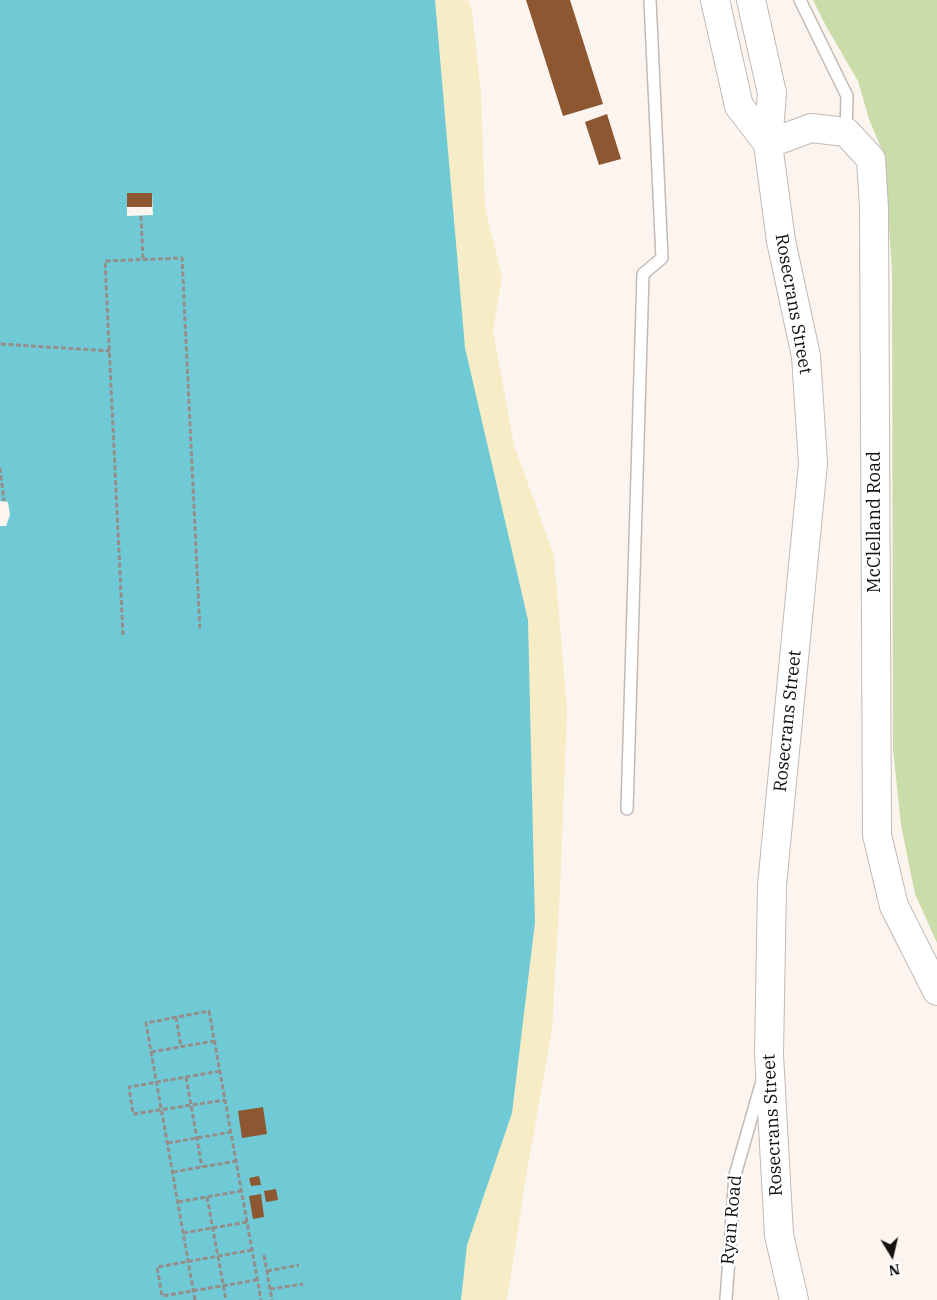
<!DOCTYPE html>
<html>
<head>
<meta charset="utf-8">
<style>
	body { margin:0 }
	#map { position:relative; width:937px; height:1300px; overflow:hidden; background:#fcf4ee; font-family:"IBM Plex Serif",serif }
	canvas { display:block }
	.north { position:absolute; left:867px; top:1230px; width:50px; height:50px; -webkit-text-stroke:4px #fff; paint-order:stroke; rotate:171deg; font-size:14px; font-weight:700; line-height:20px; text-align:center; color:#14110f }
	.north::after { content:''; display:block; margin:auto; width:18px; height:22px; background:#14110f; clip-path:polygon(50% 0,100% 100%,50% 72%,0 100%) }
</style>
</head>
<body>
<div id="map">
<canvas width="937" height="1300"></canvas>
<div class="north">N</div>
</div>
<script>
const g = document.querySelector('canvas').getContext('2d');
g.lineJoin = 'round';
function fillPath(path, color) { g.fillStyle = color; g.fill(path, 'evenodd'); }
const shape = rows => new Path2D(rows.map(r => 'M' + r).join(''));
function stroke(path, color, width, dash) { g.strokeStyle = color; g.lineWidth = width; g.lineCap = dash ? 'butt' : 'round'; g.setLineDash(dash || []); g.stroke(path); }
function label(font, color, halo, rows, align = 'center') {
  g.font = font + ' "IBM Plex Serif",serif'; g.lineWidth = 5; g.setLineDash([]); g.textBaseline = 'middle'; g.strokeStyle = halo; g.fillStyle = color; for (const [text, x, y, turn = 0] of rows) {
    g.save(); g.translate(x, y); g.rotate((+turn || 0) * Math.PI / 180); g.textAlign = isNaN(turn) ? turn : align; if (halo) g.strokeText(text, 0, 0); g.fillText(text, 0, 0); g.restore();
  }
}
const green = shape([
	[813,0,937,0,937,943,915,894,901,825,893,749,892,270,884,155,869,119,858,81,826,26]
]);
const sand = shape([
	[339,0,468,0,472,11,481,93,485,209,502,277,493,331,514,445,554,556,567,710,560,889,552,1029,526,1177,507,1300,364,1300]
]);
const water = shape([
	[0,0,435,0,465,348,528,620,535,922,512,1113,467,1245,461,1300,0,1300]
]);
const pier = shape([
	[127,193,152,193,153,215,127,216],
	[0,501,8,502,10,515,6,526,0,526]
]);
const building = shape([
	[526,0,570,0,603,104,563,116],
	[607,114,621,159,599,165,585,122],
	[127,193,152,193,152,207,127,207],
	[263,1107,267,1134,242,1138,238,1111],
	[259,1176,261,1185,251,1186,249,1178],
	[276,1189,278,1200,266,1202,264,1191],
	[261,1194,264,1217,253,1219,249,1196]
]);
const path = shape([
	[141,216,143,259],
	[1,344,110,351],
	[0,468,4,501],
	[123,635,105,261,182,258,200,631],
	[176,1017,181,1047],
	[151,1052,214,1041],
	[220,1071,129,1087,133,1114,225,1100],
	[186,1077,202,1167],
	[168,1143,231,1132],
	[173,1172,236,1161],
	[207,1197,226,1300],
	[178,1202,241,1191],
	[183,1233,247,1222],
	[252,1250,157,1267,162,1296,257,1280],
	[264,1255,272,1300],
	[267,1271,299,1265],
	[270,1289,303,1284],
	[195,1300,146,1023,209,1011,261,1300]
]);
const lane = shape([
	[800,0,847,96,846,132],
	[627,809,643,274,662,258,650,0],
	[726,1300,735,1175,762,1081]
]);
const secondary = shape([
	[715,0,739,106,768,144],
	[751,0,772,93,768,144,781,241,806,356,813,463,772,885,769,1055,779,1235,794,1300],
	[768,144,811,128,846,132,871,159,874,208,877,835,894,906,937,991]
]);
const streetNames = [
	["Rosecrans Street",793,304,80],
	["McClelland Road",875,522,-90],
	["Rosecrans Street",788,721,-84],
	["Rosecrans Street",773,1125,-93],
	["Ryan Road",732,1220,-85]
];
fillPath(green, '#cadcaa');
fillPath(sand, '#f6ecc6');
fillPath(water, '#70cad6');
fillPath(pier, '#fcf4ee');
fillPath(building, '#8c5731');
stroke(lane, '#c2bab5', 14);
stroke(secondary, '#c2bab5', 30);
stroke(path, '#948e8a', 3, [5, 2.5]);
stroke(lane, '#fff', 11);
stroke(secondary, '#fff', 28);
label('18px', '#14110f', '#fff', streetNames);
</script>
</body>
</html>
